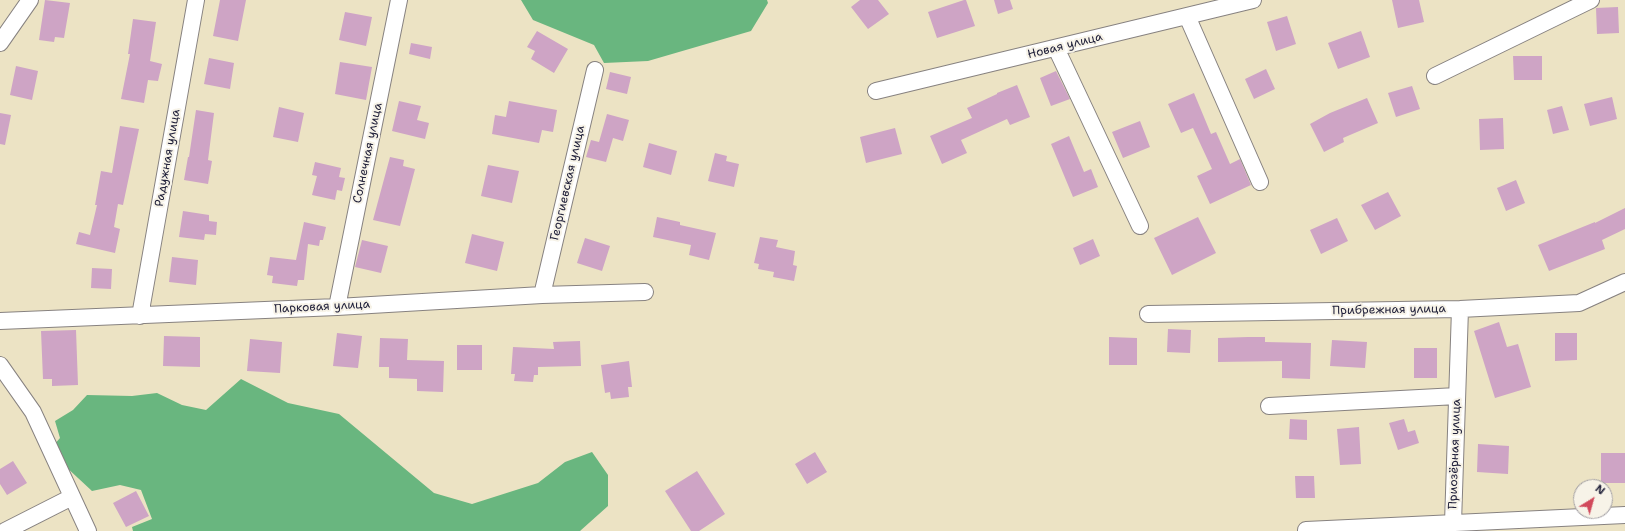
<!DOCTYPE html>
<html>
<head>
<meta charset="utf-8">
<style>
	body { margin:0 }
	#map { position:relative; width:1625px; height:531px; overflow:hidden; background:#ece3c4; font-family:"Shantell Sans",sans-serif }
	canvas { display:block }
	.north { position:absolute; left:1573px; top:479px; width:40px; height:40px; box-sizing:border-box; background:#f7f3e8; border:1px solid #a29fa3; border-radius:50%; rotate:37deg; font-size:11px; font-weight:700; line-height:16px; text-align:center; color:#22223b }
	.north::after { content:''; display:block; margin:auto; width:14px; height:18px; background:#d1495b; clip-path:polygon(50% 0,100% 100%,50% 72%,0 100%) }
</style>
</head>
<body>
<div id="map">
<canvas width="1625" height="531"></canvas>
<div class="north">N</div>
</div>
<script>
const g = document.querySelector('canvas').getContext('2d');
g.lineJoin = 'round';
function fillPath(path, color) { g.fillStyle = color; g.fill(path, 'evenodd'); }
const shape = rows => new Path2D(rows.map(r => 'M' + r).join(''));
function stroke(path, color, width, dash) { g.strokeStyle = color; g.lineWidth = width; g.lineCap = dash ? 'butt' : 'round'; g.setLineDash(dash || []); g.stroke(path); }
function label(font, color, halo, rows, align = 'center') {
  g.font = font + ' "Shantell Sans",sans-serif'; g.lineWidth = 4; g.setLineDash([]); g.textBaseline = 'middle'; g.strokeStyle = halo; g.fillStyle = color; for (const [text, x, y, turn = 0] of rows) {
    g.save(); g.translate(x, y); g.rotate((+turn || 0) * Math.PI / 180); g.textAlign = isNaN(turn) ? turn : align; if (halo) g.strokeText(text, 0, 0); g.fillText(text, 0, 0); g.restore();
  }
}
const forest = shape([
	[521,0,767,0,768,3,751,31,648,61,604,63,594,45,533,20],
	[241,379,288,403,339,414,434,493,472,504,538,483,565,462,592,452,608,475,608,506,580,531,133,531,132,527,152,519,141,490,120,485,92,491,64,465,53,446,60,438,55,421,73,410,87,395,132,396,157,393,182,405,206,410]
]);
const building = shape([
	[45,0,70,3,64,38,55,37,54,42,39,40],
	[220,0,246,0,238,41,213,36],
	[860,0,878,0,889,14,868,29,851,7],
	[964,0,966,0,975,26,937,38,928,12],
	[994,0,1010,0,1013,9,998,14],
	[1392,0,1419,0,1424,22,1398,28],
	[1618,7,1619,33,1597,34,1596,8],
	[345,12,372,17,366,46,339,40],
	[1287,16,1296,44,1276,51,1267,22],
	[133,19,156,22,150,61,162,64,158,81,148,80,144,103,121,99,130,54,128,54],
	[537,31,568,49,554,73,531,59,535,51,527,47],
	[1361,31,1370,57,1338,69,1328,43],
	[411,43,432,47,430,59,409,54],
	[1513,56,1542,56,1542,80,1514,80],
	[209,58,234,63,230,89,204,84],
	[340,62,372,67,366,100,335,94],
	[16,66,38,71,32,100,10,95],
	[1266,69,1275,89,1254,99,1245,79],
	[1056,71,1070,99,1051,106,1040,78],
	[610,72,631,77,627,94,606,89],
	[1017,85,1030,117,1010,125,1007,119,961,140,967,153,942,164,930,136,972,118,967,108,997,94,997,93],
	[1412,86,1420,109,1396,117,1388,93],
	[1194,93,1211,134,1216,132,1230,164,1240,159,1251,185,1210,204,1197,176,1212,169,1193,128,1181,133,1168,104],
	[1612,97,1617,119,1590,126,1584,104],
	[1367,98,1378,123,1343,138,1344,142,1324,152,1310,124,1330,113],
	[399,101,421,106,417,120,429,123,425,139,392,131],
	[509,101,557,110,553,132,542,130,539,143,492,134,495,115,506,117],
	[1562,106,1569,130,1553,134,1547,110],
	[279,107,304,113,298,142,273,137],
	[196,110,214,113,208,160,212,161,208,184,184,180,188,157,189,157],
	[0,113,11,115,5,145,0,144],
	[607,114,629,120,623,141,613,138,606,162,586,157,591,140,599,142],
	[1503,118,1504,149,1480,150,1479,119],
	[1140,121,1150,147,1123,158,1112,132],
	[120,126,139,129,123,205,118,204,114,227,120,229,115,253,76,244,79,232,90,235,97,205,95,205,101,171,112,173],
	[895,128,902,154,866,163,860,137],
	[1069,136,1084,172,1091,169,1098,187,1073,197,1051,144],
	[649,143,677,151,671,175,643,167],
	[715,153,727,156,726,161,739,164,734,187,708,181],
	[390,157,404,160,403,166,415,169,400,226,373,220],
	[315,162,341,168,339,177,345,178,342,191,337,190,335,200,312,195,317,176,312,175],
	[488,165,519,171,512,203,481,196],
	[1516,180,1525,203,1506,211,1497,188],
	[1388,192,1401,216,1375,230,1361,205],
	[1625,208,1625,229,1602,240,1605,249,1549,271,1538,245,1595,222,1595,223],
	[183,211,209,215,209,221,217,222,216,235,205,234,204,240,179,237],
	[657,217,680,222,680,225,716,233,709,260,689,255,691,245,653,237],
	[1198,217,1216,253,1172,275,1154,238],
	[1337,218,1348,241,1321,254,1310,230],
	[304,222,326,227,323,240,320,240,319,246,308,244,304,280,298,280,297,286,272,283,273,276,267,275,270,257,296,260],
	[472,234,504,242,497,271,465,263],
	[760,237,778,240,776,247,795,251,793,265,797,266,794,281,773,277,774,272,758,269,759,264,754,263],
	[585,238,610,246,602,271,577,263],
	[1093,239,1100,256,1080,265,1073,248],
	[362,240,388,246,381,273,355,267],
	[172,257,198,260,196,285,169,282],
	[92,268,112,269,111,289,91,288],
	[1499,322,1507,347,1518,344,1531,387,1495,398,1474,331],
	[1168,329,1191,330,1190,353,1167,352],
	[76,330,78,385,52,386,52,379,43,379,41,331],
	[337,333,362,336,358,368,333,366],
	[1555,333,1577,333,1577,360,1555,361],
	[164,336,200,337,200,367,163,366],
	[1109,337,1137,338,1137,365,1109,365],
	[1248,337,1265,337,1265,342,1311,343,1310,379,1282,378,1282,361,1218,362,1218,338],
	[380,338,408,339,407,360,444,361,443,392,417,391,417,379,389,378,389,367,379,367],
	[250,339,282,342,280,373,247,371],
	[1332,340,1367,342,1365,368,1330,366],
	[580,341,581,366,538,367,538,375,534,375,533,382,514,381,515,374,511,374,513,347,554,349,553,342],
	[457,345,482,345,482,370,457,370],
	[1414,348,1437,348,1437,378,1414,378],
	[629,361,632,387,628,387,629,397,611,399,610,392,605,393,601,365],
	[1290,419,1307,420,1307,440,1289,439],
	[1404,419,1408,432,1415,430,1419,443,1398,450,1389,423],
	[1359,427,1361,464,1340,465,1337,429],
	[1478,444,1509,446,1508,474,1477,472],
	[815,452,827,472,807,484,795,464],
	[1601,453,1625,453,1625,483,1601,483],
	[13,461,27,483,7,495,0,484,0,469],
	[697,471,725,514,699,531,691,531,665,491],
	[1295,476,1314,476,1315,498,1296,498],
	[136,491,149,516,126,527,113,503]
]);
const street = shape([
	[1187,16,1260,182],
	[0,43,30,0],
	[1056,48,1140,226],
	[1435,76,1591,0],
	[876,91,1253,0],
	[542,295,595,70],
	[337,307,399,0],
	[1148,314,1460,309,1579,303,1625,282],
	[140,316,196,0],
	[0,321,337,307,542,295,645,292],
	[0,365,33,412,88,531],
	[1269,406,1457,396],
	[1453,523,1460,309],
	[1306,530,1625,515],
	[5,531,72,497]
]);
const streetNames = [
	["Новая улица",1065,46,-14],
	["Солнечная улица",368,153,-78],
	["Радужная улица",168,158,-80],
	["Георгиевская улица",568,183,-77],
	["Парковая улица",322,307,-3],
	["Прибрежная улица",1389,310,-1],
	["Приозёрная улица",1455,454,-88]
];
fillPath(forest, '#69b67f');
fillPath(building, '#cea4c5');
stroke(street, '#878280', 18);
stroke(street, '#fff', 16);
label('12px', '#22223b', '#f7f3e8', streetNames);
</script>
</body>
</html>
